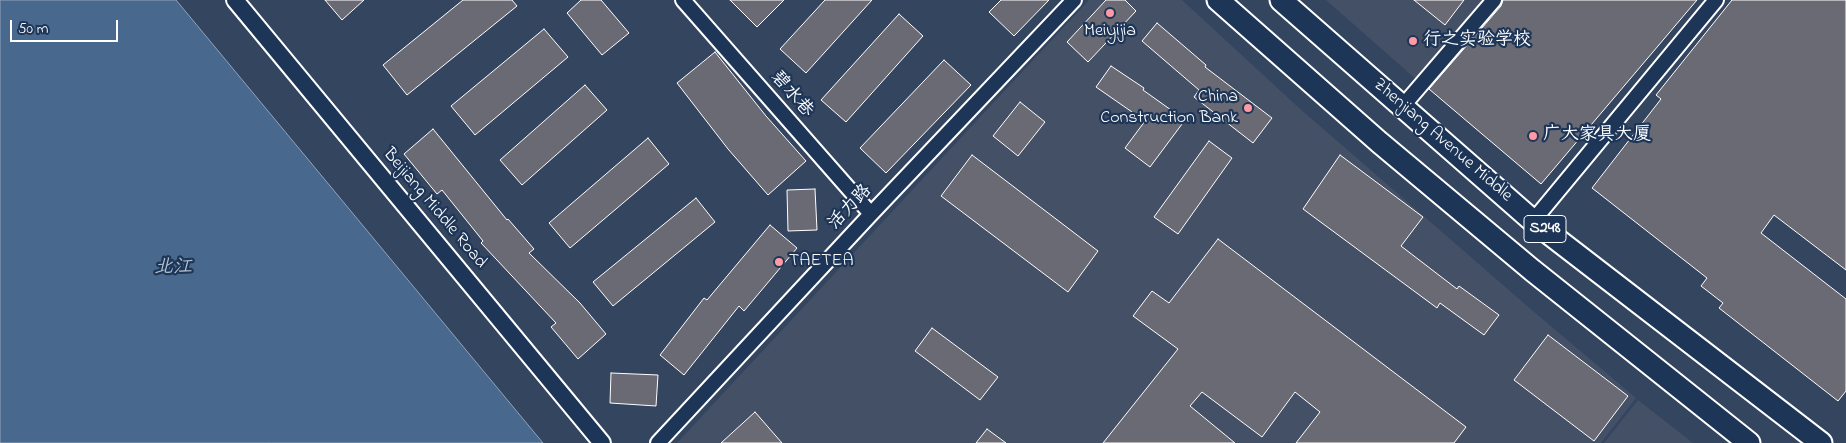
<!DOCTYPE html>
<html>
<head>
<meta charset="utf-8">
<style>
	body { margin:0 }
	#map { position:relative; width:1846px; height:443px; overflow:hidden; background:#344560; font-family:"Indie Flower",sans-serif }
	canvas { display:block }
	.scale { position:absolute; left:10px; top:20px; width:108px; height:22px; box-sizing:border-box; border:2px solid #fff; border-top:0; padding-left:6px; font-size:15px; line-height:18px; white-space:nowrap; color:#fff; -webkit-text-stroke:4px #1d3557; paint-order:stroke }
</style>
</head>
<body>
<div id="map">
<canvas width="1846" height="443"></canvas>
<div class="scale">50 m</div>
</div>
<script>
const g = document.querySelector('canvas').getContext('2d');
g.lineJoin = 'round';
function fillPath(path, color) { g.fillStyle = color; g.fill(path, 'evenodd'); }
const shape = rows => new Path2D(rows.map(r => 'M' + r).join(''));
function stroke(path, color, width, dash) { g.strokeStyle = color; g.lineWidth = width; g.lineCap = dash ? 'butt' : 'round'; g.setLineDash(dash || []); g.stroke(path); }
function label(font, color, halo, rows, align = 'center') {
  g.font = font + ' "Indie Flower","LXGW WenKai TC",sans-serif'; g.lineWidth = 4.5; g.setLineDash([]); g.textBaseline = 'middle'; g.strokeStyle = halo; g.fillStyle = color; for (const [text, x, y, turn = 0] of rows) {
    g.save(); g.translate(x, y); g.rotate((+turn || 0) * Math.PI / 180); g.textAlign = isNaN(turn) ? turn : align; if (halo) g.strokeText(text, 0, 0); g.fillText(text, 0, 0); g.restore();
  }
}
const built = shape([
	[1089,0,1182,0,1298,107,1533,311,1636,398,1601,443,677,443],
	[1326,0,1488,0,1418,81],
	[1638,400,1693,443,1604,443]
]);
const water = shape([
	[0,0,176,0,543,443,0,443,0,0]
]);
const building = shape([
	[325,0,364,0,342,20,325,0],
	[463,0,512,0,517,6,407,95,383,65,463,0],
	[581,0,601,0,629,33,602,55,567,13,581,0],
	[730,0,784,0,757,27,730,0],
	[825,0,872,0,806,73,780,49,825,0],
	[1001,0,1049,0,1014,36,989,12,1001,0],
	[1106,0,1125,0,1136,11,1088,62,1067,42,1106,0],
	[1414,0,1464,0,1445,25,1414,0],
	[1503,0,1697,0,1541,184,1429,89,1501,6,1503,0],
	[1732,0,1846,0,1846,270,1774,215,1761,233,1846,299,1846,391,1838,401,1719,308,1723,303,1701,286,1707,278,1592,188,1661,99,1656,95,1732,0],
	[899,14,923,36,846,122,821,100,899,14],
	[1157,23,1206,65,1205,67,1272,118,1253,143,1194,97,1199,90,1142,41,1157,23],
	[544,29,568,57,475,135,451,106,544,29],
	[715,52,766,116,806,161,768,195,728,149,677,83,715,52],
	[944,60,971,85,886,173,860,148,944,60],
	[1111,66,1144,88,1143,90,1185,120,1150,167,1125,148,1145,121,1096,87,1111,66],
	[585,85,607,110,522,185,500,160,585,85],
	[1020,102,1045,122,1018,156,993,136,1020,102],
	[433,129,507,220,508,219,534,249,529,253,580,303,606,334,578,359,551,327,556,323,481,243,483,241,442,190,437,194,404,154,433,129],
	[648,138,669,164,570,248,549,223,648,138],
	[1209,141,1232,158,1178,234,1154,217,1209,141],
	[972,155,1098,251,1068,292,941,196,972,155],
	[1340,155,1423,217,1401,246,1457,289,1459,286,1499,315,1484,335,1440,303,1437,308,1303,209,1340,155],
	[815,189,817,230,788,231,787,190,815,189],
	[696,198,715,222,613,306,593,282,696,198],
	[770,225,797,248,744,311,739,306,684,375,660,355,704,298,707,300,770,225],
	[1218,239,1466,427,1454,443,1296,443,1320,412,1295,392,1262,437,1202,392,1190,406,1235,443,1103,443,1178,349,1133,316,1152,291,1169,303,1218,239],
	[932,328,998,377,980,400,915,351,932,328],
	[1548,335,1628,396,1594,441,1514,380,1548,335],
	[611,373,658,375,656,406,610,403,611,373],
	[755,412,782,443,721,443,755,412],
	[987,429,1006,443,976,443,987,429]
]);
const minor = shape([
	[683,0,871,214],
	[1402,107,1494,0],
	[1533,221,1716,0],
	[658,443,871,214,1074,0]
]);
const tertiary = shape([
	[235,0,602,443]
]);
const primary = shape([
	[1218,0,1379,142,1532,270,1749,443],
	[1281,0,1533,221,1821,443]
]);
const markers = [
	[1110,13,5,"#ff9aa2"],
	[1413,41,5,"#ff9aa2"],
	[1248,108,5,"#ff9aa2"],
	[1533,136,5,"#ff9aa2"],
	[779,262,5,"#ff9aa2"]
];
const shields = [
	[1545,229,42]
];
const shieldNames = [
	["S248",1545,229]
];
const poiNames = [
	["Meiyijia",1110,32,"center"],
	["行之实验学校",1423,41],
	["China",1238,98,"right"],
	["Construction Bank",1238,119,"right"],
	["广大家具大厦",1543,136],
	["TAETEA",789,262]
];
const streetNames = [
	["碧水巷",791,95,49],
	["Zhenjiang Avenue Middle",1442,141,41],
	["活力路",851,208,-47],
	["Beijiang Middle Road",434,209,50]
];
const waterNames = [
	["北江",173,269]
];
fillPath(built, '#445066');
fillPath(water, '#48688e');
stroke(water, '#91a4bb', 1);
fillPath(building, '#6a6a74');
stroke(building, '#fff', 1);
stroke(minor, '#fff', 18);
stroke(tertiary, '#fff', 20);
stroke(primary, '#fff', 25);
stroke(minor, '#1d3557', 14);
stroke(tertiary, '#1d3557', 16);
stroke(primary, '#1d3557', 21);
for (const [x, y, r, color] of markers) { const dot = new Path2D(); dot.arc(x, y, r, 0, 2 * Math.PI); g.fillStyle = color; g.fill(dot); stroke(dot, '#1d3557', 2); }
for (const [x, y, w] of shields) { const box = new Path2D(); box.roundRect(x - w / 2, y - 13.5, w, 27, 4); g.fillStyle = '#1d3557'; g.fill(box); stroke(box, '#fff', 1); }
label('bold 16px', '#fff', null, shieldNames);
label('18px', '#fff', '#1d3557', poiNames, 'left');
label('18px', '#fff', '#1d3557', streetNames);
label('italic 19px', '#b6c3d2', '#1d3557', waterNames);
</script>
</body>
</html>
